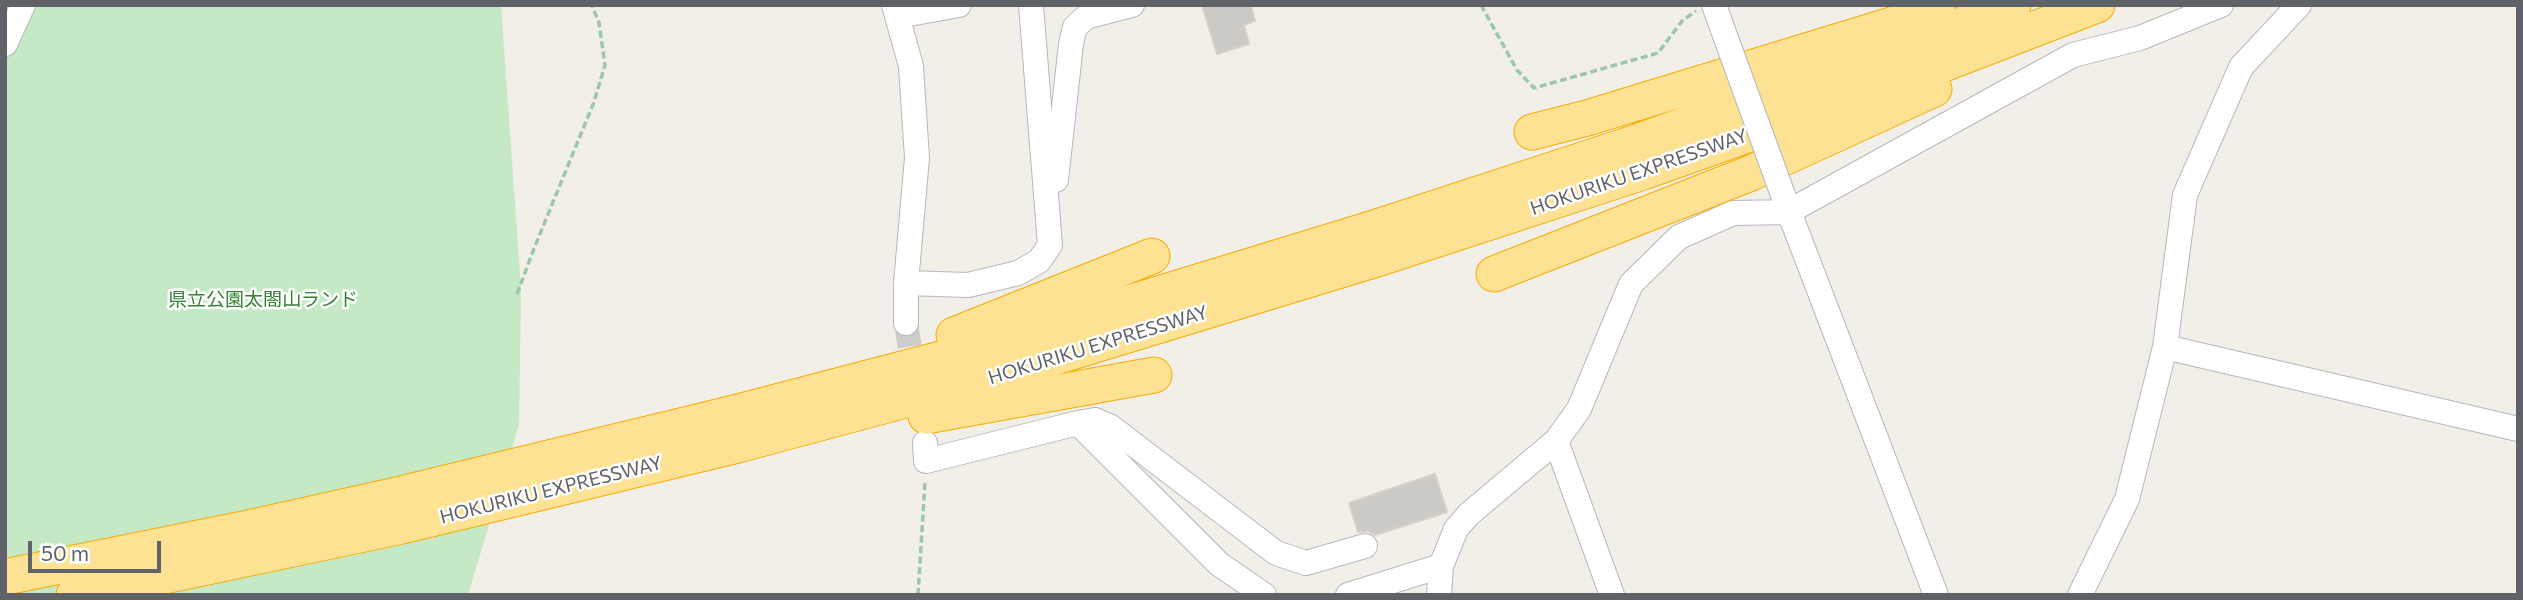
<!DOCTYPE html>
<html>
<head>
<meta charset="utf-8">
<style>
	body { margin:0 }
	#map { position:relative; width:2523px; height:600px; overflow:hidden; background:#f1efe8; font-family:Commissioner,sans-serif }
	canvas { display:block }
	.frame { position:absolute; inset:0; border:7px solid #5f6368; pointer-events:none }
	.scale { position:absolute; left:28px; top:541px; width:133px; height:32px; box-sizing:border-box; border:4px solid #5f6368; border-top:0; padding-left:9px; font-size:21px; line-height:24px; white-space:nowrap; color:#5f6368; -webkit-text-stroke:5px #fff; paint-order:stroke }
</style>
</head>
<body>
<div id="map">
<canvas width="2523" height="600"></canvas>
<div class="frame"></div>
<div class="scale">50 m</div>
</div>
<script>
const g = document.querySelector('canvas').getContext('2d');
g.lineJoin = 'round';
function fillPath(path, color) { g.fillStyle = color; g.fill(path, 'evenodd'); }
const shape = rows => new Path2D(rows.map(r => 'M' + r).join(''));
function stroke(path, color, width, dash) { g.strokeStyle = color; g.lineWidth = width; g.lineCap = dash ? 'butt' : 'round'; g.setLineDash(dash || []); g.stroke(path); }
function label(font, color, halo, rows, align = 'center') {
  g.font = font + ' Commissioner,"Noto Sans JP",sans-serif'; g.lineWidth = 5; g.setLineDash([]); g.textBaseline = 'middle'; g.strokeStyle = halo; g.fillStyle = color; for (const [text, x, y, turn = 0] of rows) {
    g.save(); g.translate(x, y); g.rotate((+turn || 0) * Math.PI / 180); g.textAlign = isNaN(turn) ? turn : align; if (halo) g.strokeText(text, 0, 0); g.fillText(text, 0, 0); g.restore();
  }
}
const green = shape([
	[5,5,501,5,521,289,519,425,468,595,5,595]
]);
const building = shape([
	[1202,5,1251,5,1255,21,1244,25,1249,44,1217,54,1202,5],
	[1435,474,1447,512,1375,535,1368,531,1358,532,1349,503,1435,474]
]);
const minorTunnel = shape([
	[906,323,915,381]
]);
const path = shape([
	[1481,5,1517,70,1534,88,1658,53,1682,21,1696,11],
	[517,294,535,246,594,102,605,65,599,23,592,5],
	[918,595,925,482]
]);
const minor = shape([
	[894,5,911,66,917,158,906,283,906,323],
	[1714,5,1723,30],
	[898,16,959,5],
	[5,44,23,5],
	[1056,180,1071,44,1075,27,1086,17,1132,5],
	[1783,196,1936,595],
	[906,283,968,285,1018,273,1039,261,1050,245,1031,5],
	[2165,347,2518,429],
	[1078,423,1095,420,1111,427,1276,553,1306,563,1365,546],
	[1556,441,1612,595],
	[925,443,926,461,1078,423,1219,564,1264,595],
	[1348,595,1441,566],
	[1439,595,1441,566,1456,529,1469,514,1556,441,1579,409,1631,284,1679,237,1733,213,1788,212,2073,55,2140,38,2221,5],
	[2080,595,2127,499,2165,347,2185,195,2241,67,2299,5]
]);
const highway = shape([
	[1532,132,1587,118,1937,11],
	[1494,274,1751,173,1934,89],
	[954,335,1152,256],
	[926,416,1154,375],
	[5,577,244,529,392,496,734,413,975,350,1371,229,1625,146,1902,48,2013,5],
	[74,595,402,526,738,445,980,380,1380,258,1643,172,1910,77,2097,5]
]);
const minorBridge = shape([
	[1723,30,1783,195]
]);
const streetNames = [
	["HOKURIKU EXPRESSWAY",1639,172,-19],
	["HOKURIKU EXPRESSWAY",1098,345,-17],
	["HOKURIKU EXPRESSWAY",551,490,-14]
];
const parkNames = [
	["県立公園太閤山ランド",263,300]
];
fillPath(green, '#c5e8c5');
fillPath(building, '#cccac5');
stroke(building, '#d6d1c6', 2);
stroke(minorTunnel, '#ccccc8', 24, [24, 12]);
stroke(minor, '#b5b8bc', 26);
stroke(highway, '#f9ab00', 37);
stroke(path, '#9cc7a9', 3.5, [7, 3.5]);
stroke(minor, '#fff', 24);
stroke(highway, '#fde293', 35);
stroke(minorBridge, '#b5b8bc', 26, []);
stroke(minorBridge, '#fff', 24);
label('19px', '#5f6368', '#fff', streetNames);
label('19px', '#348238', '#fff', parkNames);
</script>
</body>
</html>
